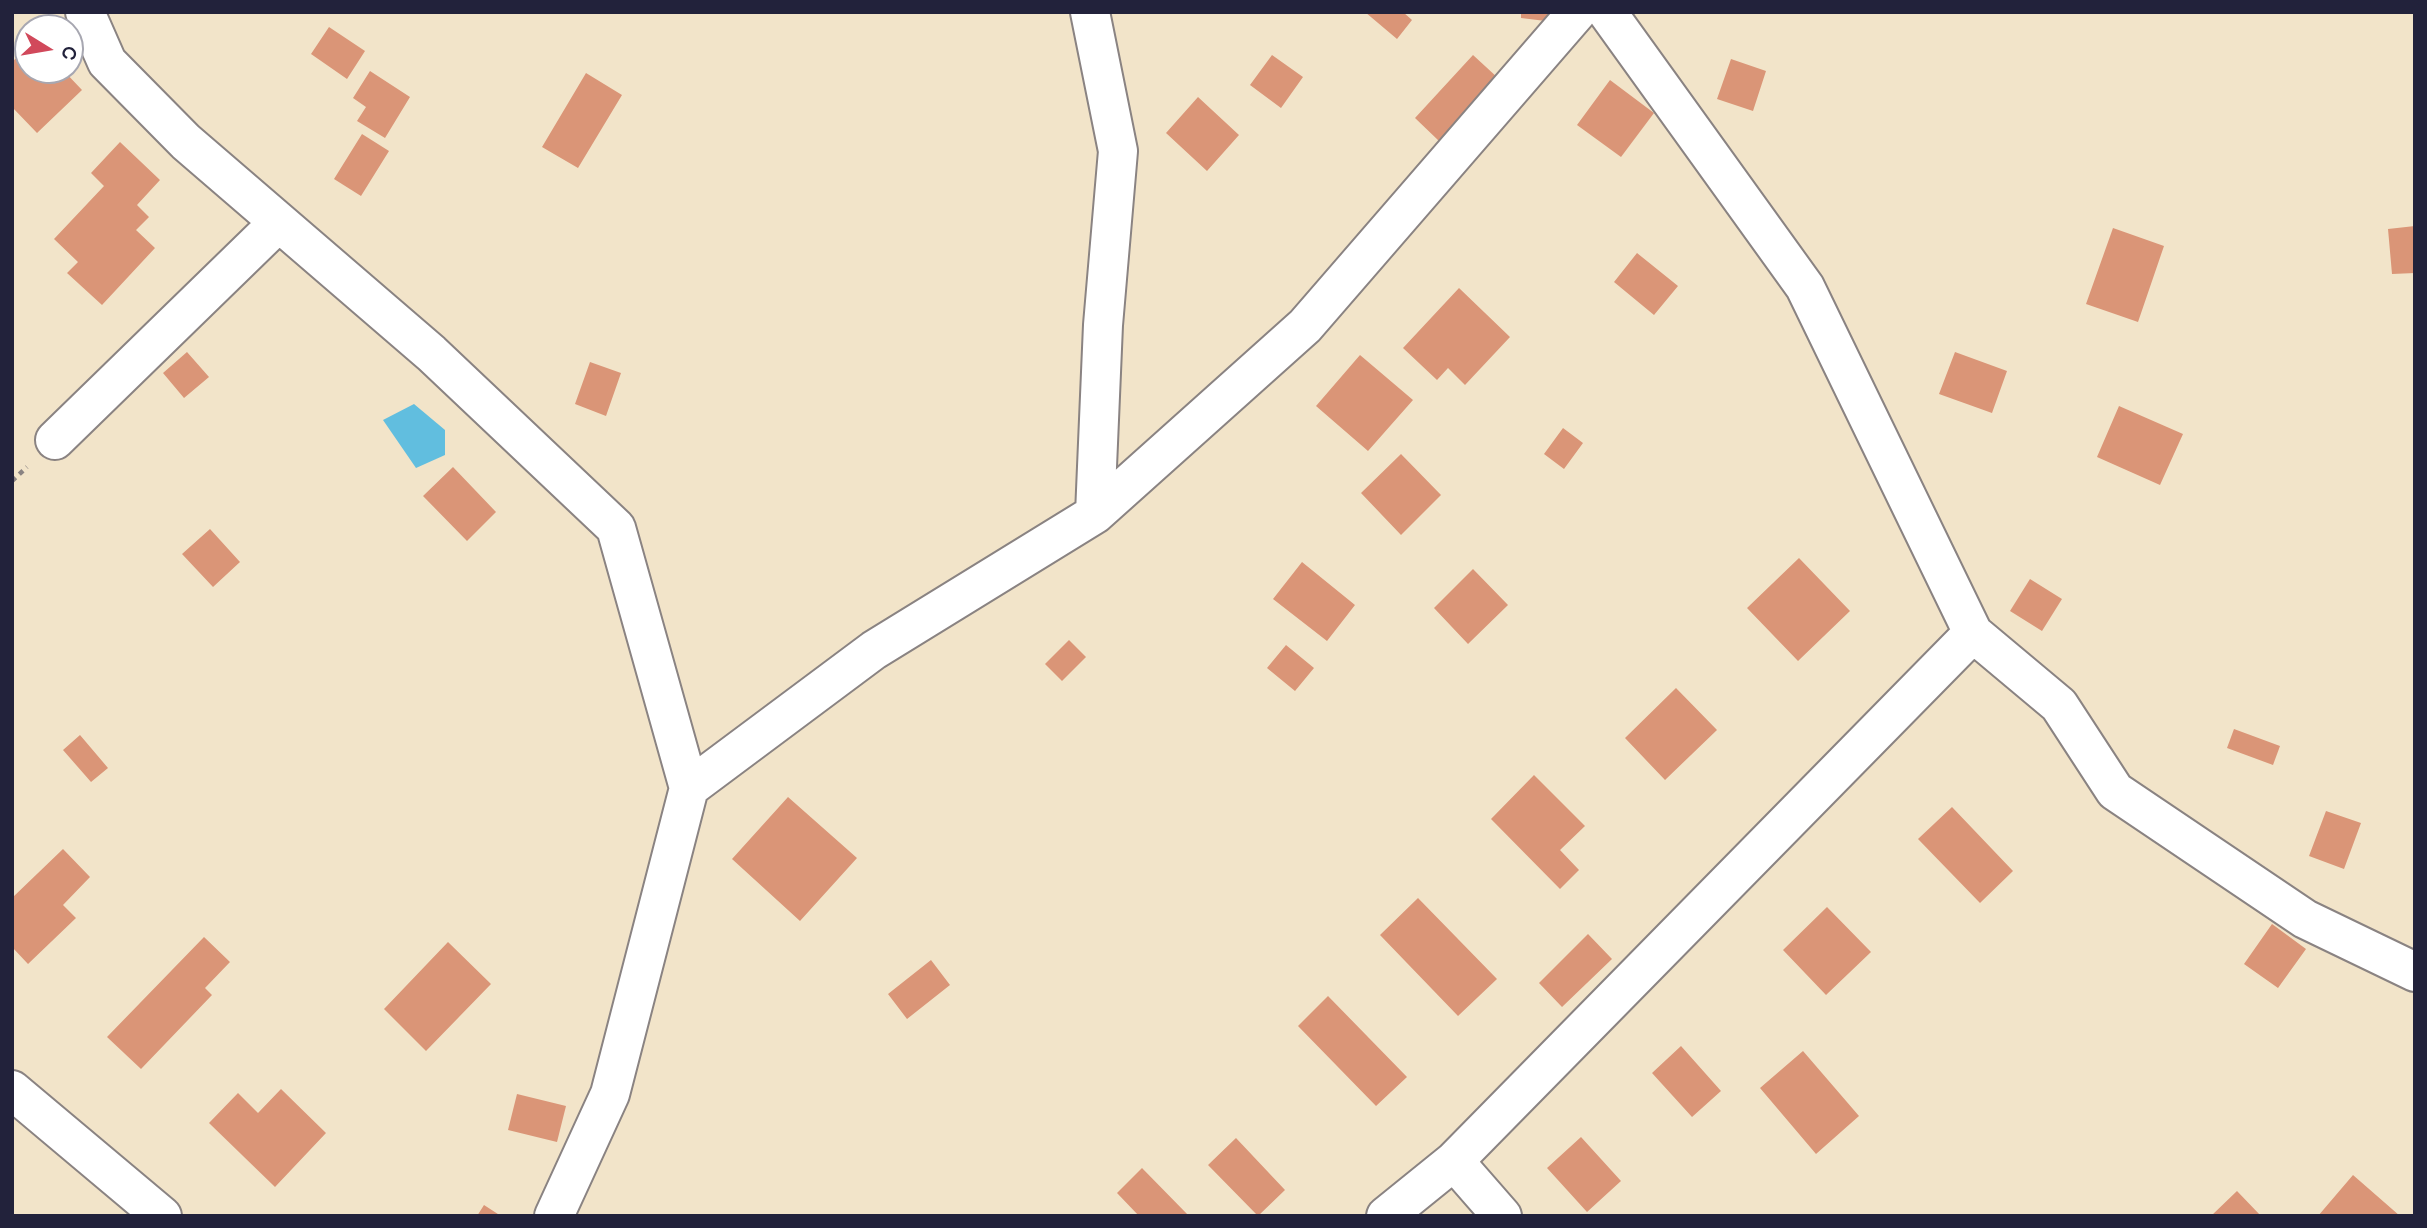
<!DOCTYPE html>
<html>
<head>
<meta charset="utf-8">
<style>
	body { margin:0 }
	#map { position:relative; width:2427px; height:1228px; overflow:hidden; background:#f2e4c9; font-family:"Balsamiq Sans",sans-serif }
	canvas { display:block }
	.frame { position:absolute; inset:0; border:14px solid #22223b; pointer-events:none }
	.north { position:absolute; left:14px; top:14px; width:70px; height:70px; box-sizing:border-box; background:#fff; border:2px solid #a7a7b1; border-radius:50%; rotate:101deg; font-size:19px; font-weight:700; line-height:28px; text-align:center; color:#22223b }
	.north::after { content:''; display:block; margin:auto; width:24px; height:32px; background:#d1495b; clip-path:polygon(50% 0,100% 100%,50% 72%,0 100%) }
</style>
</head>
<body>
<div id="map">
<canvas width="2427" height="1228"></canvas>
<div class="frame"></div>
<div class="north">С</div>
</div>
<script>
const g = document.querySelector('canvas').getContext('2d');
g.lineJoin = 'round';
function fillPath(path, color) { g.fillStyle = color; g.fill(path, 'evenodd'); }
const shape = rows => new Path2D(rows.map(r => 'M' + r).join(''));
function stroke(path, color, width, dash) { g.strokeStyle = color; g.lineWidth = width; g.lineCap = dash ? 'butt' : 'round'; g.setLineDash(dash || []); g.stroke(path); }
const water = shape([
	[414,404,445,430,445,455,416,468,383,420]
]);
const building = shape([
	[1365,12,1403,12,1412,20,1397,39],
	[1521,12,1555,12,1554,22,1521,18],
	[329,27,365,51,347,79,311,54],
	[28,47,28,70,63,70,82,90,37,133,12,107,12,62],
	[1272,55,1303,77,1281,108,1250,85],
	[1473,55,1498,78,1439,141,1415,118],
	[1731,59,1766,71,1753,111,1717,99],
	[370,71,410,97,385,138,357,121,366,107,353,98],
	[586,73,622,95,578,168,542,147],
	[1610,80,1654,113,1621,157,1577,125],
	[1198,97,1239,135,1207,171,1166,133],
	[362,134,389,151,361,196,334,179],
	[120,142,160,180,137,205,149,217,136,230,155,248,102,305,67,273,78,262,54,239,104,186,91,173],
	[2415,226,2415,273,2392,274,2388,229],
	[2113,228,2164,246,2138,322,2086,304],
	[1637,253,1678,286,1654,315,1614,282],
	[1459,288,1510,337,1465,385,1448,368,1437,380,1403,348],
	[187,352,209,377,184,398,163,373],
	[1955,352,2007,371,1992,413,1939,394],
	[1360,355,1413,400,1368,451,1316,406],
	[590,362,621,373,606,416,575,404],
	[2119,406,2183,434,2160,485,2097,457],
	[1563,428,1583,443,1564,469,1544,454],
	[1401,454,1441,495,1401,535,1361,493],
	[453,467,496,512,467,541,423,496],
	[210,529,240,562,213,587,182,554],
	[1799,558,1850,611,1798,661,1747,608],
	[1302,562,1355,605,1327,641,1273,599],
	[1473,569,1508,605,1468,644,1434,608],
	[2030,579,2062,599,2042,631,2010,611],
	[1069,640,1086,657,1062,681,1045,664],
	[1286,645,1314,668,1295,691,1267,668],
	[1676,688,1717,730,1665,780,1625,738],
	[2234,729,2280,746,2273,765,2227,748],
	[80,735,108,768,91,782,63,750],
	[1534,775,1585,826,1560,850,1579,870,1560,889,1491,819],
	[788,797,857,858,800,921,732,859],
	[1952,807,2013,871,1980,903,1918,839],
	[2326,811,2361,823,2344,869,2309,856],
	[63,849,90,877,63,905,76,918,28,964,12,947,12,898],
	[1418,898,1497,979,1458,1016,1380,935],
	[1827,907,1871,952,1826,995,1783,950],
	[2272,924,2306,949,2278,988,2244,964],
	[1588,934,1612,959,1562,1007,1539,983],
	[204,937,230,962,205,988,212,995,141,1069,107,1037],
	[448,942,491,984,426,1051,384,1009],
	[931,960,950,985,907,1019,888,994],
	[1328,996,1407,1077,1376,1106,1298,1026],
	[1681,1046,1721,1091,1692,1117,1652,1073],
	[1803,1051,1859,1116,1816,1154,1760,1088],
	[281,1089,326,1133,275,1187,209,1123,238,1093,258,1113],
	[517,1094,566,1106,557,1142,508,1130],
	[1581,1137,1621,1181,1587,1212,1547,1168],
	[1236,1138,1285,1190,1258,1216,1208,1165],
	[1142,1168,1189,1216,1139,1216,1117,1193],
	[2353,1175,2400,1216,2318,1216],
	[2237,1191,2261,1216,2211,1216],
	[484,1205,501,1216,477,1216]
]);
const path = shape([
	[12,481,27,467]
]);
const minor = shape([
	[85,12,107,62,186,142,431,353,616,528,689,788],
	[1090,12,1118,151,1103,325,1095,514],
	[1607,12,1805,287,1973,633,2059,705,2115,791,2305,919,2415,972],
	[55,440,279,222],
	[12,1090,162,1216],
	[1454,1161,1502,1216],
	[554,1216,610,1094,689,788,874,650,1095,514,1305,326,1577,12],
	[1386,1216,1454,1161,1973,633]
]);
fillPath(water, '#61bedf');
fillPath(building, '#da9577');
stroke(minor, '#8a8382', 42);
stroke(path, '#8a8382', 4.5, [5, 5]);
stroke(minor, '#fff', 38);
</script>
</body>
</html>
